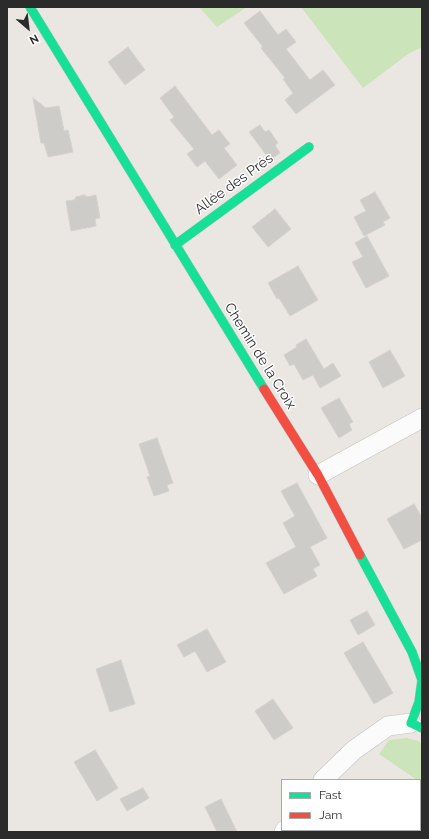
<!DOCTYPE html>
<html>
<head>
<meta charset="utf-8">
<style>
	body { margin:0 }
	#map { position:relative; width:429px; height:839px; overflow:hidden; background:#eae6e2; font-family:Raleway,sans-serif }
	canvas { display:block }
	.frame { position:absolute; inset:0; border:8px solid #2b2b2b; pointer-events:none }
	.legend { position:absolute; left:281px; top:779px; width:140px; height:52px; box-sizing:border-box; background:#fff; border:1px solid #aaa; margin:0; padding:5px 7px; list-style:none; font-size:12px; color:#2b2b2b }
	.legend li { display:flex; align-items:center; gap:8px; height:20px }
	.legend b { width:20px; border:1px solid #aaa }
	.north { position:absolute; left:8px; top:8px; width:40px; height:40px; -webkit-text-stroke:3px #fff; paint-order:stroke; rotate:152deg; font-size:11px; font-weight:700; line-height:16px; text-align:center; color:#2b2b2b }
	.north::after { content:''; display:block; margin:auto; width:14px; height:18px; background:#2b2b2b; clip-path:polygon(50% 0,100% 100%,50% 72%,0 100%) }
</style>
</head>
<body>
<div id="map">
<canvas width="429" height="839"></canvas>
<div class="frame"></div>
<ul class="legend">
<li><b style="height:5px;background:#16e098"></b>Fast</li>
<li><b style="height:5px;background:#f24e42"></b>Jam</li>
</ul>
<div class="north">N</div>
</div>
<script>
const g = document.querySelector('canvas').getContext('2d');
g.lineJoin = 'round';
function fillPath(path, color) { g.fillStyle = color; g.fill(path, 'evenodd'); }
const shape = rows => new Path2D(rows.map(r => 'M' + r).join(''));
function stroke(path, color, width, dash) { g.strokeStyle = color; g.lineWidth = width; g.lineCap = dash ? 'butt' : 'round'; g.setLineDash(dash || []); g.stroke(path); }
function label(font, color, halo, rows, align = 'center') {
  g.font = font + ' Raleway,sans-serif'; g.lineWidth = 3; g.setLineDash([]); g.textBaseline = 'middle'; g.strokeStyle = halo; g.fillStyle = color; for (const [text, x, y, turn = 0] of rows) {
    g.save(); g.translate(x, y); g.rotate((+turn || 0) * Math.PI / 180); g.textAlign = isNaN(turn) ? turn : align; if (halo) g.strokeText(text, 0, 0); g.fillText(text, 0, 0); g.restore();
  }
}
const green = shape([
	[199,7,247,7,217,27],
	[301,7,422,7,422,47,408,54,363,88],
	[407,738,418,741,422,744,422,783,420,782,420,780,417,780,379,754,389,740]
]);
const building = shape([
	[260,11,278,35,286,29,296,42,286,49,310,80,323,70,335,85,296,114,285,100,293,93,283,79,285,78,261,48,263,47,244,23,260,11],
	[128,47,145,70,125,85,108,62,128,47],
	[175,86,212,135,219,130,230,144,224,148,237,165,219,179,205,161,197,167,187,154,194,149,170,120,174,117,160,98,175,86],
	[33,98,46,108,59,106,64,131,68,130,73,152,48,157,44,143,41,143,33,98],
	[260,125,265,132,269,130,278,143,275,145,280,153,270,160,249,132,260,125],
	[375,192,390,218,383,222,385,225,364,236,354,217,366,211,360,200,375,192],
	[84,195,87,197,96,195,100,218,95,219,96,226,71,231,66,201,74,200,76,197,84,195],
	[275,209,291,229,268,247,252,227,275,209],
	[367,236,389,276,366,288,352,262,363,257,355,243,367,236],
	[298,266,318,300,290,316,279,298,277,299,268,283,298,266],
	[306,339,324,369,333,363,341,376,320,388,313,375,303,380,294,364,290,366,284,355,297,347,296,345,306,339],
	[390,350,405,376,383,388,369,362,390,350],
	[339,398,353,422,349,424,352,430,339,438,321,408,339,398],
	[157,438,173,483,167,485,169,491,154,496,147,477,150,476,139,444,157,438],
	[297,483,327,538,310,547,320,565,313,569,317,576,284,594,266,563,296,547,283,523,295,516,281,491,297,483],
	[414,504,422,518,422,540,404,549,387,519,414,504],
	[367,611,375,625,358,635,350,620,367,611],
	[207,629,226,662,207,672,195,651,184,657,177,645,207,629],
	[363,642,393,693,374,704,344,653,363,642],
	[121,660,135,704,110,712,96,669,121,660],
	[273,699,293,728,274,740,255,711,273,699],
	[95,750,118,788,97,801,74,762,95,750],
	[143,788,149,798,127,811,120,799,143,788],
	[221,799,237,832,217,832,205,807,221,799]
]);
const street = shape([
	[318,475,422,418],
	[323,780,354,750,388,726,411,723],
	[284,832,285,830]
]);
const fast = shape([
	[30,7,264,389],
	[175,245,309,147],
	[360,555,412,652,422,680,419,702,411,723,422,728]
]);
const jam = shape([
	[264,389,318,475,360,555]
]);
const streetNames = [
	["Allée des Prés",234,184,-36],
	["Chemin de la Croix",260,356,58]
];
fillPath(green, '#cce4ba');
fillPath(building, '#ceccc9');
stroke(building, '#d4d1ce', 1);
stroke(street, '#c3c2c2', 20);
stroke(fast, '#c3c2c2', 10);
stroke(jam, '#c3c2c2', 10);
stroke(street, '#fcfbfb', 19);
stroke(fast, '#16e098', 9);
stroke(jam, '#f24e42', 9);
label('14px', '#2b2b2b', '#fff', streetNames);
</script>
</body>
</html>
